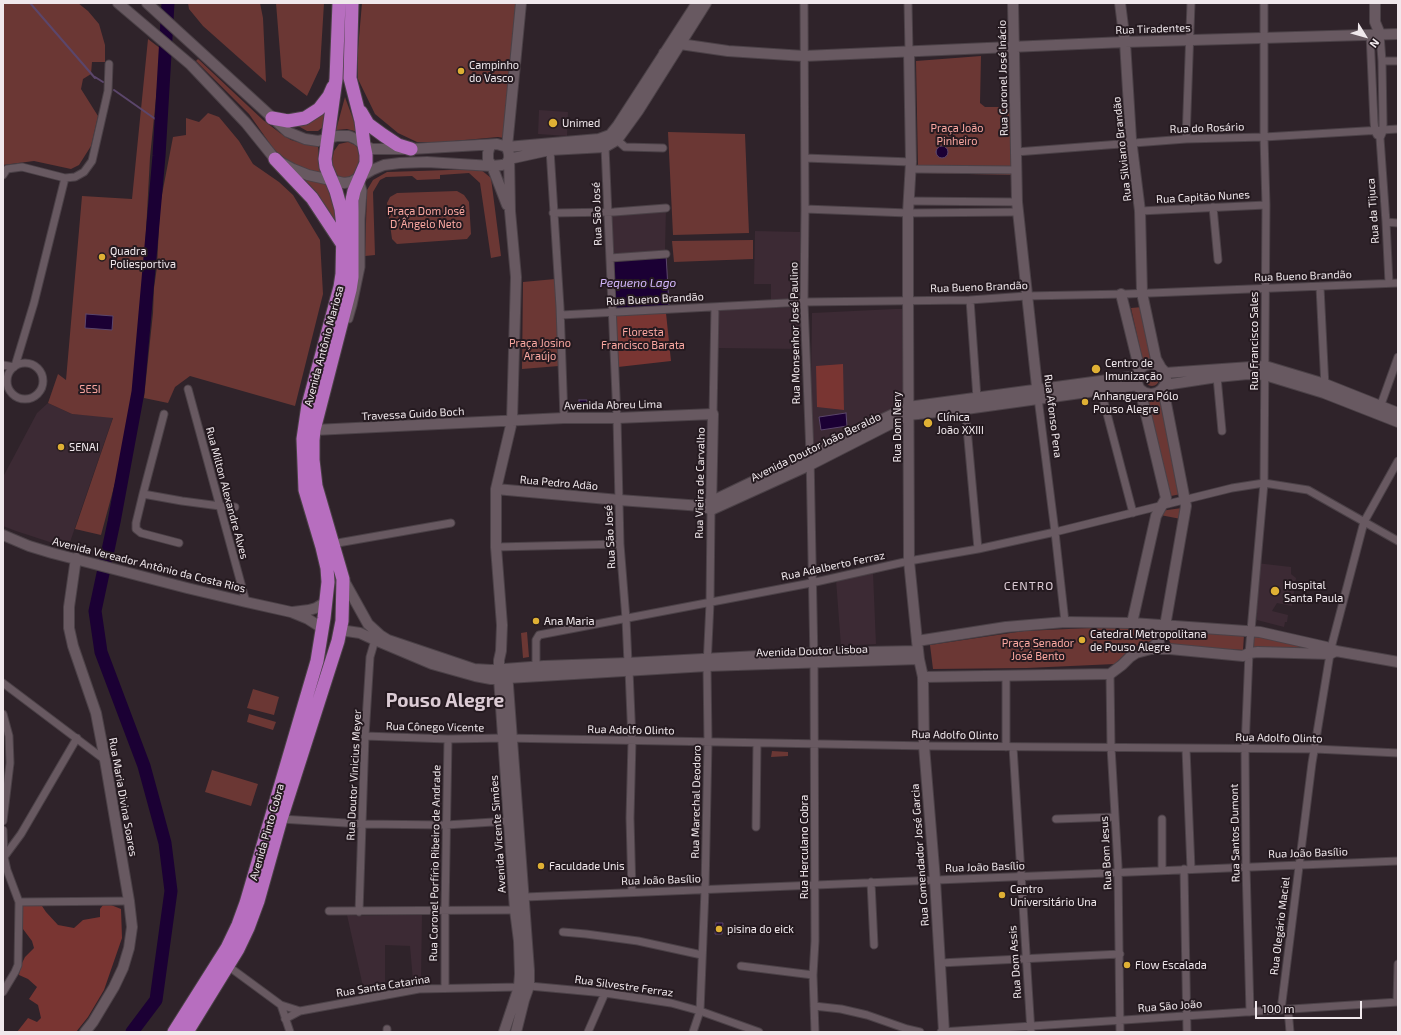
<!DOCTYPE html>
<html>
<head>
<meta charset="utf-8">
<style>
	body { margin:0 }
	#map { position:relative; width:1401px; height:1035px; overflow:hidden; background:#2f232a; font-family:"Exo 2",sans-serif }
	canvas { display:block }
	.frame { position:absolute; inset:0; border:4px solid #f0e8ec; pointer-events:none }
	.north { position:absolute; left:1345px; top:16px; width:40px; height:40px; -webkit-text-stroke:3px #251a20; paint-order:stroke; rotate:127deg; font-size:11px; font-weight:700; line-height:16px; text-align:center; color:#f0e8ec }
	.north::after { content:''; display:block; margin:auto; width:14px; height:18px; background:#f0e8ec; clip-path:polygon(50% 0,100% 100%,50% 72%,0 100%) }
	.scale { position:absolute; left:1255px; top:1001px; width:107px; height:18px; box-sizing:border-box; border:2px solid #f0e8ec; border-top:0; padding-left:5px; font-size:12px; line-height:14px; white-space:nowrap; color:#f0e8ec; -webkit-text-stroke:3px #251a20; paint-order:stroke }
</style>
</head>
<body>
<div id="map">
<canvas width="1401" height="1035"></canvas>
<div class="frame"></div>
<div class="north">N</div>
<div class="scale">100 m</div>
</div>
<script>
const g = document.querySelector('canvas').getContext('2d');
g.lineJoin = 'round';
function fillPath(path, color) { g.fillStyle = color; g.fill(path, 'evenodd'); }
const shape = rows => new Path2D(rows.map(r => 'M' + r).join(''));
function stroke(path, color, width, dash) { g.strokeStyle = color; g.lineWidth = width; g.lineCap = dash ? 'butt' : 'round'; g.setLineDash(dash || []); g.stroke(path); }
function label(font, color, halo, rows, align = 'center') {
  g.font = font + ' "Exo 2",sans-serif'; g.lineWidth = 4; g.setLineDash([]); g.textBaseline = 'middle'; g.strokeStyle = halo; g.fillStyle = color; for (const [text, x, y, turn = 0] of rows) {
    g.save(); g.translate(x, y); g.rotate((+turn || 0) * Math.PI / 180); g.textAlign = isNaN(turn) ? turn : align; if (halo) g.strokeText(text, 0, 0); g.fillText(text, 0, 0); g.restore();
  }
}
const built = shape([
	[539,110,568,112,567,136,538,134],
	[666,208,665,251,612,255,608,212],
	[755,231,800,232,800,300,771,301,771,284,754,284],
	[800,307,803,349,717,348,719,310],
	[895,309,906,309,904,407,816,449,812,446,811,387,812,313],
	[48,403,72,414,113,417,68,548,16,531,3,526,3,477,37,413],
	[1256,563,1291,567,1291,574,1296,578,1292,606,1277,603,1272,611,1288,615,1287,622,1285,622,1284,627,1257,620],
	[873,573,876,644,841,646,836,580],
	[422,914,421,981,413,981,410,946,385,945,385,986,364,991,347,915,363,916]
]);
const green = shape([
	[3,3,78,3,88,11,99,24,105,45,105,62,92,62,91,74,83,79,81,89,98,116,91,146,79,165,71,169,34,161,3,165],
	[188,3,260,3,263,18,266,82,203,26,189,9],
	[276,3,324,3,320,68,307,96,282,77],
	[362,3,516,3,504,138,498,137,443,142,417,142,398,133,375,114,358,79,358,49],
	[148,39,161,49,150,157,143,287,135,384,122,457,101,535,75,529,113,418,72,414,48,403,58,374,66,380,82,196,132,199],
	[981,56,980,103,985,107,1013,107,1013,175,923,173,918,167,916,61],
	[198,59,263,120,280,133,291,140,305,144,318,146,319,163,322,173,301,168,281,157,273,148,249,114,196,61],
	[345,97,346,100,358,132,347,129,336,130],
	[328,103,323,127,318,131,307,131,293,123],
	[208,113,219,117,239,141,253,164,279,182,293,195,320,240,323,294,295,406,190,376,175,387,168,403,144,398,153,313,154,288,157,267,160,205,173,137,186,135,186,118,199,122],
	[668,132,745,134,749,233,673,235],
	[348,142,355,145,360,151,361,162,355,176,344,179,338,176,333,169,332,160,334,151,339,144],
	[480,169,491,178,501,256,491,258,480,183,469,173,440,175,440,179,417,180,412,176,386,177,380,180,373,192,375,255,365,256,367,190,373,180,387,172],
	[297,174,328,182,331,192,340,236,320,197,310,185],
	[457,191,464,195,469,202,471,234,467,239,397,244,392,239,387,203,390,197,397,193],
	[753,240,753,259,674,262,672,241],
	[555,279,559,366,522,369,523,282],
	[1142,307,1153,360,1143,362,1131,308],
	'1145 379a7 7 0 1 1 14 0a7 7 0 1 1-14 0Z',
	[1160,398,1181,494,1171,496,1148,401],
	[1182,508,1181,519,1160,515,1160,511],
	[1112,627,1150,630,1155,632,1155,640,1140,644,1125,654,1115,664,1027,668,933,669,930,645,1024,631],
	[1176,629,1244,635,1243,650,1172,646,1169,640,1171,634],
	[527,632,529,657,523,658,521,633],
	[1253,633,1299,642,1300,646,1298,651,1251,649],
	[253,689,279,697,274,715,247,708],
	[249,714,276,722,273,730,247,722],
	[772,751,788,752,788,756,771,757],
	[212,770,258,784,251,806,205,792]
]);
const forest = shape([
	[666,313,671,361,618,367,615,314],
	[843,364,844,410,817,407,816,366],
	[23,902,40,903,46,912,58,925,74,928,83,920,100,917,100,909,103,905,111,905,121,909,122,938,104,990,88,1017,76,1032,17,1032,28,1018,37,1022,41,1018,38,1005,29,999,37,987,28,979,19,975,20,967,25,957,34,948,32,941,23,929,22,922]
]);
const water = shape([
	'936 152a6 6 0 1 1 12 0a6 6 0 1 1-12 0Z',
	[666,254,669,306,612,312,610,258,666,254],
	[86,314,113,316,112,330,85,328,86,314],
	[579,400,587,400,587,410,580,410,579,400],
	[846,413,847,426,821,430,819,417,846,413],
	[716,923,723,923,722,934,715,934,716,923]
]);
const stream = shape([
	[30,3,95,78],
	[95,77,103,82],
	[114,90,161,123]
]);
const river = shape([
	[132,1032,156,1000,171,891,165,843,144,766,101,652,95,611,114,522,138,392,159,156,168,3]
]);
const street = shape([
	[804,3,805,209,804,302,810,454,814,662,815,941,813,975,815,1032],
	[908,3,909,52],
	[1370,34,1374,122,1375,131,1377,135],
	[1380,34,1382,61,1383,122,1383,131,1380,138,1386,222,1389,283],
	[1382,61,1398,61],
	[1186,139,1191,3],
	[617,140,625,147,663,148],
	[605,147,617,418,620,544,626,619,628,663],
	[550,150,560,307,564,418],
	[1016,152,1186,139,1264,137,1398,129],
	[805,158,911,162],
	[911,169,1017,170],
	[3,175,7,169,22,167,65,178,75,177,84,172,92,161,108,91,109,64],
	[908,201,1017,202],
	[1213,207,1218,260],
	[805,209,908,213,1018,212],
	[1140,211,1266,205],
	[553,213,614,212,666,208],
	[1386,222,1398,223],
	[610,258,666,254],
	[1320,287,1325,387],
	[970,300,977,398],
	[561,315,804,302,970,300,1026,296,1126,294,1398,283],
	[349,319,353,305,361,267,361,219,363,191,360,180],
	'7 381a18 18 0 1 1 36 0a18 18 0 1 1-36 0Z',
	[3,365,14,367],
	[15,366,34,303,65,178],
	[1217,377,1222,431],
	[1100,387,1133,513],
	[188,389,246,602],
	[1038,398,1055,532,1065,622],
	[965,406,978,549],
	[1379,410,1398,357],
	[164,414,143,494,136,523,136,529,141,533,179,543],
	[713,414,715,307],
	[143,494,182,501,220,506,235,507],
	[332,544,451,523],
	[496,547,620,544],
	[536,670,536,640,539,635,811,583,909,561,978,549,1055,532,1232,488,1264,483,1308,490,1398,541],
	[629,670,632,741,630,818,632,892],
	[1110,674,1111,747,1118,866,1120,1032],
	[3,683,105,760],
	[3,714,9,736,10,763,3,821],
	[365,736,448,739,504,738,930,746,1315,749,1398,753],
	[1006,747,1006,676],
	[1013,747,1031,1032],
	[1186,749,1191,869],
	[281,819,362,824,446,825,509,821],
	[1056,819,1115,817],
	[1162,819,1162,870],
	[756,827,757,743],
	[3,830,4,857,7,870,19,902,18,965,15,972,3,992],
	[4,857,21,834,77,738],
	[1184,869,1187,1032],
	[871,882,874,945],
	[525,897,1398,861],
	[19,902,129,901],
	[329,911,515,910],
	[359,912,365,736,370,657,375,640],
	[563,932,586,934,638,941,702,955],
	[940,963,1120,954],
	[228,966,281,1005,290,1032],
	[741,966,813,975],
	[445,988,445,910,448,739],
	[1397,1002,1398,964],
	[281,1005,300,1011],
	[814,1006,841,1009,867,1015,907,1029,920,1032],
	[1288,1009,1290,1032],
	[1281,1010,1312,763,1331,648,1364,522,1398,461],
	[1250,1012,1246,867,1245,748,1249,653,1264,483,1266,205,1264,137,1264,3],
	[285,1019,300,1011,419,989,519,987,529,986,605,993,671,1003,700,1011,759,1032],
	[387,1029,387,1032],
	[588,1032,605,993],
	[693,1032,700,1011,705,890,708,742,707,666,710,603,711,510],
	[941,1032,1398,1002]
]);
const secondary = shape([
	[118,3,191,65,246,123,275,159,293,169,308,175,344,183,351,182,372,170,384,165,400,163,427,162,492,166,502,165,506,164,509,159],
	[147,3,288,132,305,139,318,141,337,136,349,136,356,139,364,145,372,149,411,149,497,144,507,147,599,139,610,135,618,125,697,3],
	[1013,3,1017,202,1038,396],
	[1120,3,1125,42,1131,139,1140,211,1142,293,1156,359,1160,366],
	[1375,3,1375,22,1380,34],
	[909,52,911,162,908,213,908,293,909,561,917,641],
	[664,53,671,48,680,44,728,51,804,56,1125,42,1398,34],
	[490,145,488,153,488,160,492,166,507,205],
	[509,159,550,150,605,147,617,140,638,111,706,3],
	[1121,294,1138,363,1139,371],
	'1136 379a15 15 0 1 1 30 0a15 15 0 1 1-30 0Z',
	[1165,373,1265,366,1325,384,1398,413],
	[1165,385,1217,377,1248,374,1265,375,1324,393,1398,422],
	[314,430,564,418,617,418,713,414,711,510],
	[496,489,619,500,702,506,707,508],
	[702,506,908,407,1130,377,1137,374],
	[711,510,810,465,908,415,966,409,1138,385],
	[3,535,29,546,52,553,187,588,246,602,291,612,308,619,322,628],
	[76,558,69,607,69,628,73,646,96,713,105,760,129,901,132,927,129,948,123,968,114,987,93,1022,85,1032],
	[343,579,368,624,380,635,388,640,474,669,491,670,544,666,628,663,814,653,918,651],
	[293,612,309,610,316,608,326,602],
	[1132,623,1156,516,1166,498,1140,389],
	[340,630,360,633,375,640,432,664,475,676,491,679,707,666,919,659],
	[1151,649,1159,641,1165,626,1186,506,1163,388],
	[1336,651,1330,654,1258,652,1249,653,1243,656,1170,649,1151,649,1136,653,1130,657,1122,665,1110,674,923,677,919,659,917,641,1006,627,1065,622,1132,623,1260,632,1326,647,1336,651,1398,662],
	[507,672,529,970,529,986,524,1000,516,1032],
	[923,677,924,746,935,880,944,1032],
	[504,1032,519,987,520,974,519,941,515,910,499,678,499,660,501,651,502,625,496,547,496,489,512,421,516,277,510,211,509,154,507,147,521,3]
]);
const highway = shape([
	[361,112,368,124,383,135,398,145,411,149],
	[272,118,288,121,305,118,319,109,329,96,333,87],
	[275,159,312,198,343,245],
	[174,1032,227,948,238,925,246,903,317,661,324,618,328,582,327,568,322,547,305,490,303,439,308,405,340,287,342,274,343,227,341,209,336,191,326,167,325,159,336,79,339,3],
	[187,1032,238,949,248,928,258,901,281,819,338,641,342,621,343,579,316,486,313,460,313,440,314,430,350,290,352,277,352,200,354,191,366,163,366,155,364,145,361,121,350,78,352,3]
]);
const markers = [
	[461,71,4,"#dfb034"],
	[553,123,5,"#dfb034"],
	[102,257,4,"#dfb034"],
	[1096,369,5,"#dfb034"],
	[1085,402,4,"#dfb034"],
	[928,423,5,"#dfb034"],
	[61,447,4,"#dfb034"],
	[1275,591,5,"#dfb034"],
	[536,621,4,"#dfb034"],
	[1082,640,4,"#dfb034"],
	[541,866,4,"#dfb034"],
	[1002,895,4,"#dfb034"],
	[719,929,4,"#dfb034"],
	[1127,965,4,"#dfb034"]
];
const streetNames = [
	["Rua Tiradentes",1153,29,-2],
	["Rua Coronel José Inácio",1003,78,-91],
	["Rua do Rosário",1207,128,-2],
	["Rua Silviano Brandão",1122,149,-96],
	["Rua Capitão Nunes",1203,197,-3],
	["Rua da Tijuca",1373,211,-94],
	["Rua São José",597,214,-92],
	["Rua Bueno Brandão",1303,276,-2],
	["Rua Bueno Brandão",979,287,-2],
	["Rua Bueno Brandão",655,299,-3],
	["Rua Monsenhor José Paulino",795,333,-91],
	["Rua Francisco Sales",1254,341,-90],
	["Avenida Antônio Mariosa",324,346,-75],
	["Avenida Abreu Lima",613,405,-1],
	["Travessa Guido Boch",413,414,-3],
	["Rua Afonso Pena",1053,416,83],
	["Rua Dom Nery",897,427,-90],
	["Avenida Doutor João Beraldo",816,447,-26],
	["Rua Pedro Adão",559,483,5],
	["Rua Vieira de Carvalho",700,483,-89],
	["Rua Milton Alexandre Alves",227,493,75],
	["Rua São José",610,537,-93],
	["Avenida Vereador Antônio da Costa Rios",149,565,14],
	["Rua Adalberto Ferraz",833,566,-12],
	["Avenida Doutor Lisboa",812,651,-2],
	["Rua Cônego Vicente",435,727,1],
	["Rua Adolfo Olinto",631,730,1],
	["Rua Adolfo Olinto",955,735,1],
	["Rua Adolfo Olinto",1279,738,1],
	["Rua Doutor Vinicius Meyer",354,775,-87],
	["Rua Maria Divina Soares",123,797,80],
	["Rua Marechal Deodoro",696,802,-89],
	["Avenida Pinto Cobra",267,832,-74],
	["Rua Santos Dumont",1235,833,-91],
	["Avenida Vicente Simões",498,834,-94],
	["Rua Herculano Cobra",804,847,-90],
	["Rua Bom Jesus",1106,853,-93],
	["Rua João Basílio",1308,853,-2],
	["Rua Comendador José Garcia",920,855,-94],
	["Rua Coronel Porfírio Ribeiro de Andrade",435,863,-89],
	["Rua João Basílio",985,867,-2],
	["Rua João Basílio",661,880,-2],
	["Rua Olegário Maciel",1280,926,-83],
	["Rua Dom Assis",1015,962,-94],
	["Rua Santa Catarina",383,986,-9],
	["Rua Silvestre Ferraz",624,986,8],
	["Rua São João",1170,1006,-4]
];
const poiNames = [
	["Campinho",469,65],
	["do Vasco",469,78],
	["Unimed",562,123],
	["Quadra",110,251],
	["Poliesportiva",110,264],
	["Centro de",1105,363],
	["Imunização",1105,376],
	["Anhanguera Pólo",1093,396],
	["Pouso Alegre",1093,409],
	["Clínica",937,417],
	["João XXIII",937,430],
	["SENAI",69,447],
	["Hospital",1284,585],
	["Santa Paula",1284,598],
	["Ana Maria",544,621],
	["Catedral Metropolitana",1090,634],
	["de Pouso Alegre",1090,647],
	["Faculdade Unis",549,866],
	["Centro",1010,889],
	["Universitário Una",1010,902],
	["pisina do eick",727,929],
	["Flow Escalada",1135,965]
];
const parkNames = [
	["Praça João",957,128],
	["Pinheiro",957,141],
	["Praça Dom José",426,211],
	["D´Ângelo Neto",426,224],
	["Floresta",643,332],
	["Francisco Barata",643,345],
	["Praça Josino",540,343],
	["Araújo",540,356],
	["SESI",90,389],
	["Praça Senador",1038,643],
	["José Bento",1038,656]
];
const waterNames = [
	["Pequeno Lago",638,283]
];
const neighbourhoodNames = [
	["CENTRO",1029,586]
];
const townNames = [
	["Pouso Alegre",445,701]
];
fillPath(built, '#3c2a34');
fillPath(green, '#6b3734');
fillPath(forest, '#793532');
fillPath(water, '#1b0034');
stroke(water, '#5b466b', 1);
stroke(stream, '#5b466b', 2);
stroke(river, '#1b0034', 13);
stroke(street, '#4b4147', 9);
stroke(secondary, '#4b4147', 12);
stroke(highway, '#4b4147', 15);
stroke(street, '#685961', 7);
stroke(secondary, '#685961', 10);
stroke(highway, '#b76ebf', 13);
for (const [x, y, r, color] of markers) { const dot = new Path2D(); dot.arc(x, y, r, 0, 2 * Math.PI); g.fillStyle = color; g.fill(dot); stroke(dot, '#251a20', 1.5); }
label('11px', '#f0e8ec', '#251a20', streetNames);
label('11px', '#f0e8ec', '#251a20', poiNames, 'left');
label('11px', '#faa7a0', '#251a20', parkNames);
label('italic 12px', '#d3b7fc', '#251a20', waterNames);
g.letterSpacing = '1px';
label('12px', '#dbcbd4', '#251a20', neighbourhoodNames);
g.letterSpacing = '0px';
label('bold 19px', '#dbcbd4', '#251a20', townNames);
</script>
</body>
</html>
